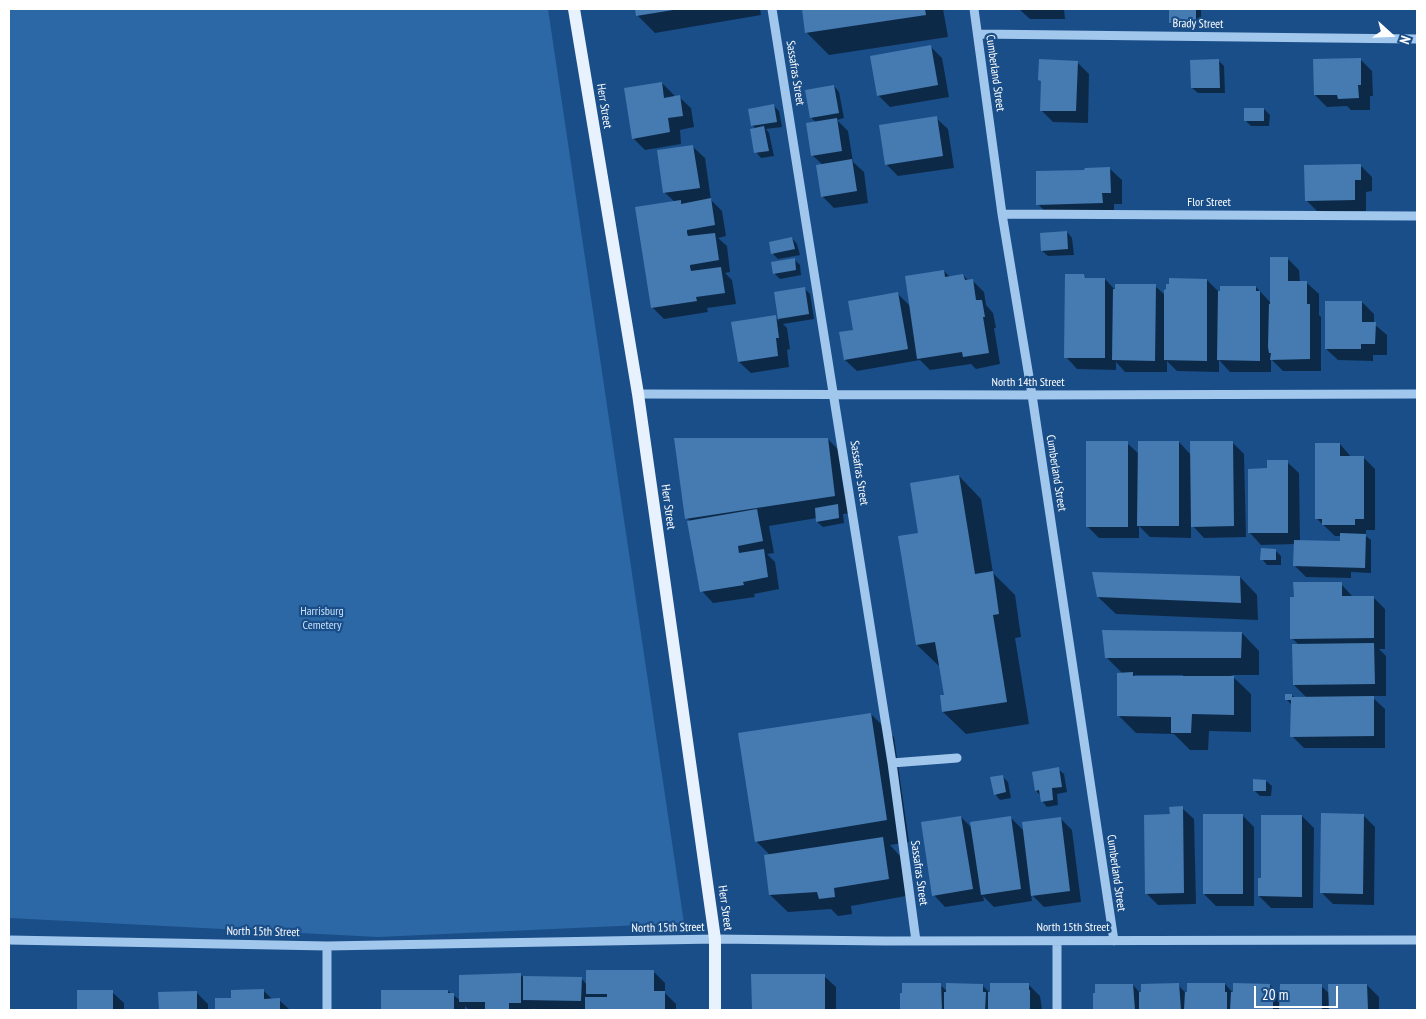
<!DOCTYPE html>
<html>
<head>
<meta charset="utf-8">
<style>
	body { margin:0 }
	#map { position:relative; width:1426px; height:1019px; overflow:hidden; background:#1a4e88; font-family:"PT Sans Narrow",sans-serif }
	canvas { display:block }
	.frame { position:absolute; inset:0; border:10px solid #fff; pointer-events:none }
	.north { position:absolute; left:1366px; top:10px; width:50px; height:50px; -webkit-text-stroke:4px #1a4e88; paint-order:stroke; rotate:110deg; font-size:14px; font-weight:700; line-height:20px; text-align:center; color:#fff }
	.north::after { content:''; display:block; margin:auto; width:18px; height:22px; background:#fff; clip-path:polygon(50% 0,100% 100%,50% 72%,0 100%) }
	.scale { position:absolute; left:1254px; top:986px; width:84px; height:22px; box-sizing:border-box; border:2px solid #fff; border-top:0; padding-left:6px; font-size:15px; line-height:18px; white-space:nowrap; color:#fff; -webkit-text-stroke:4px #1a4e88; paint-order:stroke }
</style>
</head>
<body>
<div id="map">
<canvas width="1426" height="1019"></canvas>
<div class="frame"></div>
<div class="north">N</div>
<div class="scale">20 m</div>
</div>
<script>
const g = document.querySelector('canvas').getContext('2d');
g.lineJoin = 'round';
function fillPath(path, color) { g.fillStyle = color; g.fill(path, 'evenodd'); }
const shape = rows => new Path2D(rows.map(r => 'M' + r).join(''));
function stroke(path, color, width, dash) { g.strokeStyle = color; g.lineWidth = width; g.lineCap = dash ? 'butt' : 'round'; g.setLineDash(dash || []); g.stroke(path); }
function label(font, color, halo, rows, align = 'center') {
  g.font = font + ' "PT Sans Narrow",sans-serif'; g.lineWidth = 4.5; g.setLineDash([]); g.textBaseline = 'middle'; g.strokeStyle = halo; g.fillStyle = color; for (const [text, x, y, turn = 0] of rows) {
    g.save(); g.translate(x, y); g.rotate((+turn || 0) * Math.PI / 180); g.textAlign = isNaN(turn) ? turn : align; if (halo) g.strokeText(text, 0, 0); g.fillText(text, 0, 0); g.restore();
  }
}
const green = shape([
	[9,9,548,9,684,923,378,937,9,918]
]);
const shadow = shape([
	[636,9,760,9,761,15,655,33,637,15],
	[803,9,943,9,948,37,829,55,806,32],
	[1019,9,1064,9,1065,19,1030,19],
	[1170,9,1201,9,1201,28,1176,28,1170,23],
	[931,47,942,58,949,97,890,107,878,95],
	[1360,59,1372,71,1373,96,1370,96,1370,110,1351,110,1347,106,1327,107,1315,95],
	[1219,61,1224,66,1225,93,1198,93,1192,88],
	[1077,62,1089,74,1088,123,1053,122,1041,110],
	[662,83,674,95,674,98,679,97,691,108,694,127,680,130,681,144,645,150,633,138],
	[834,86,839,92,844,118,837,120,848,131,853,162,864,172,868,203,834,208,823,197,823,165,812,155,816,122,811,118],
	[774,106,779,111,782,127,766,129,769,133,774,156,761,158,756,152,756,129,752,125],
	[1264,109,1270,115,1269,126,1251,126,1245,120],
	[936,118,948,129,954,168,898,176,886,164],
	[693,147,705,158,711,200,722,211,726,236,718,238,727,246,730,272,725,273,732,280,736,304,707,308,708,312,664,319,652,307,675,202,664,192],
	[1360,165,1372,177,1372,191,1366,192,1366,211,1318,212,1306,200],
	[1110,169,1122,180,1122,204,1114,204,1114,214,1049,216,1038,204],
	[1067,232,1072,238,1074,255,1048,256,1042,251],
	[792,238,797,244,800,255,778,259,773,254],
	[794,259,800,265,801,275,780,279,774,273],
	[1288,259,1299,270,1300,283,1307,283,1319,294,1319,315,1321,317,1321,371,1283,371,1271,359,1271,372,1230,372,1219,360,1219,372,1177,371,1167,361,1167,372,1125,372,1116,362,1116,370,1077,369,1066,357,1084,276,1087,279,1105,279,1116,291,1155,286,1166,296,1207,280,1219,292,1256,287,1271,303],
	[944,271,950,277,963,275,969,281,972,280,984,292,986,305,993,313,996,328,994,328,1000,364,976,369,971,364,930,370,920,360,857,371,845,360,854,331,898,294,910,306],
	[804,288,810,294,814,319,783,324,787,328,790,349,787,350,789,367,751,373,739,362,775,317,779,321,775,293],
	[1362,302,1374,314,1374,324,1387,335,1387,355,1373,355,1373,361,1338,360,1326,349],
	[828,439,845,457,852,513,843,514,844,523,823,527,817,522,817,518,769,526,774,553,767,554,775,562,779,589,754,594,755,597,713,603,702,591,689,520,686,518],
	[1179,442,1191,455,1232,442,1244,454,1246,537,1204,538,1191,524,1191,538,1150,537,1139,526,1139,538,1099,538,1087,526,1127,443,1139,454],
	[1340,444,1351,457,1363,457,1375,469,1375,530,1366,530,1366,536,1371,540,1371,573,1351,572,1351,578,1306,577,1295,566,1295,544,1261,545,1250,533,1268,470,1287,462,1299,473,1300,541,1341,542,1341,536,1335,536,1317,519],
	[959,476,981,499,993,573,1015,595,1021,637,1015,638,1029,724,966,734,943,712,946,696,940,667,917,645,919,534],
	[1275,550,1281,556,1281,565,1267,565,1262,559],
	[1240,577,1257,595,1258,620,1116,614,1098,597],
	[1341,584,1353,597,1373,597,1385,609,1385,649,1379,649,1386,656,1386,696,1371,696,1385,709,1385,748,1304,748,1292,736,1292,705,1286,699,1292,695,1295,698,1307,698,1294,685,1299,645,1292,638],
	[1242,633,1259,651,1259,675,1231,675,1251,694,1251,732,1209,731,1208,750,1190,750,1174,734,1136,733,1119,716,1123,674,1106,657],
	[1134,675,1183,675,1183,677,1136,677],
	[871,714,894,737,909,842,890,845,900,856,906,896,851,906,852,914,838,916,831,909,788,912,770,895,771,856,756,841],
	[1058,769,1064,774,1067,792,1057,794,1058,805,1047,807,1042,801,1041,796,1036,791],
	[1002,776,1008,782,1011,798,1000,800,995,794],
	[1266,781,1272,786,1271,796,1260,796,1254,790],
	[1182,808,1194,819,1196,904,1158,905,1146,893],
	[1242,815,1254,827,1254,906,1216,906,1204,894],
	[1363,815,1375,827,1374,905,1333,904,1321,892],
	[1302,816,1314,828,1313,908,1271,908,1259,896,1262,879],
	[961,817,972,828,1010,817,1025,832,1061,819,1072,830,1081,902,1044,907,1031,894,1032,901,994,907,983,896,984,901,945,907,934,895],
	[653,971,665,983,665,993,676,1004,676,1010,535,1010,533,1008,533,1010,469,1010,465,1006,465,1010,382,1010,382,991,448,991,461,1001,521,975,524,978,581,978,587,985],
	[753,976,824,976,836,987,836,1010,753,1010],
	[1028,984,1040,996,1042,1010,901,1010,901,994,940,985,948,992,982,985,991,994],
	[1225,984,1234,994,1270,985,1281,996,1321,986,1330,994,1367,985,1379,997,1379,1010,1094,1010,1094,994,1133,985,1142,995,1178,985,1188,995],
	[79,991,112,992,124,1003,124,1010,78,1010],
	[264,991,273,1000,279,1000,290,1010,216,1010,216,1000,232,999],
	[196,992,208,1004,208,1010,160,1010,160,993]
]);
const building = shape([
	[635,9,673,9,673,10,636,16],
	[802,9,925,9,926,15,805,33],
	[1169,9,1196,9,1196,23,1169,23],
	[931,45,938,85,877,96,870,56],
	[1361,58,1361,85,1358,85,1359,98,1338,99,1337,95,1314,95,1313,59],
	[1039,59,1078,61,1076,111,1040,111,1041,81,1038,80],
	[1219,59,1220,88,1191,88,1190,60],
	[662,82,664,98,680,95,683,116,668,118,670,132,632,139,624,88],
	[834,85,839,113,810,118,805,90],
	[774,104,777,122,751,126,748,109],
	[1244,108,1264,108,1264,121,1244,121],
	[937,116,943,156,885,165,879,125],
	[837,118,842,151,811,156,806,123],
	[764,126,769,151,754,153,750,129],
	[693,145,700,188,663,193,657,150],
	[852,159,857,191,821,197,816,165],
	[1361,164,1361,180,1355,180,1355,200,1305,201,1304,165],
	[1110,167,1111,193,1102,193,1103,203,1036,205,1036,171,1084,170,1085,168],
	[711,198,715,225,687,230,687,233,688,236,715,233,719,260,690,265,690,267,691,271,721,267,725,293,696,297,697,301,651,308,635,207,681,200,681,204],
	[1067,231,1068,249,1041,251,1040,233],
	[792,237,795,249,771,254,769,242],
	[1270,257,1288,257,1288,281,1307,281,1307,304,1310,304,1310,359,1270,360,1271,353,1269,353,1268,347,1269,304,1270,304],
	[795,258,796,270,773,274,771,262],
	[944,270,945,277,963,274,965,280,973,279,976,300,982,300,985,317,983,317,989,353,963,357,962,352,917,359,905,276],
	[1065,274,1084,274,1085,278,1105,278,1105,358,1064,358],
	[1169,278,1207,279,1207,361,1164,360,1164,290,1166,289,1166,284,1169,284],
	[1115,284,1156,284,1155,361,1112,360,1113,289,1115,289],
	[1220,286,1256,286,1256,291,1260,291,1260,361,1217,360,1218,291,1220,291],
	[805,287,809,314,778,319,774,292],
	[898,292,908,349,844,360,839,332,853,330,848,301],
	[1325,301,1362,301,1362,322,1376,322,1375,344,1361,344,1361,349,1325,349],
	[776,315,779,338,776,338,778,356,738,362,731,322],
	[674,438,828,438,835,496,685,519],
	[1086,441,1128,441,1128,527,1086,527],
	[1138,441,1179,441,1179,526,1137,526],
	[1190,441,1233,441,1234,526,1191,527],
	[1315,443,1340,443,1340,456,1364,456,1364,519,1355,519,1355,525,1322,525,1322,519,1315,519],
	[1267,460,1288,460,1288,533,1248,533,1248,469,1267,468],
	[959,475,975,574,993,571,999,614,993,615,1007,702,942,712,940,695,944,695,935,642,916,645,898,536,918,533,910,483],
	[838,504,839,518,816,522,815,508],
	[757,509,763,541,738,546,739,553,764,549,768,577,743,582,744,585,700,592,687,521],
	[1340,533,1366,534,1365,568,1293,566,1294,540,1340,541],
	[1261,548,1276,549,1276,560,1260,560],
	[1092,572,1240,576,1241,603,1097,597],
	[1293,582,1342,582,1342,596,1374,596,1374,638,1290,639,1290,597,1294,597],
	[1102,630,1242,632,1241,658,1105,658],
	[1374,643,1375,684,1293,685,1292,644],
	[1133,672,1133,676,1234,676,1234,715,1192,714,1191,733,1171,733,1171,717,1117,716,1117,673],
	[1285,694,1292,694,1292,697,1374,696,1374,736,1290,737,1291,700,1285,700],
	[871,713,887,820,755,842,738,733],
	[1059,767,1062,787,1052,788,1053,800,1041,802,1039,790,1035,791,1032,772],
	[1003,775,1006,792,994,795,990,777],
	[1253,779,1266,780,1266,791,1253,791],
	[1183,806,1184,893,1145,894,1144,815,1170,814,1169,807],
	[1321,813,1364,814,1363,894,1320,893],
	[1203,814,1243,814,1243,894,1203,894],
	[1261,815,1302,815,1302,897,1258,896,1258,878,1261,878],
	[961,816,973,889,932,896,921,822],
	[1011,816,1021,889,981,895,970,822],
	[1061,817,1070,891,1031,896,1022,822],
	[883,837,889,879,834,888,835,897,819,899,817,892,769,895,764,855],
	[586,970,654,970,654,991,665,991,665,1010,585,1010,585,997,607,997,607,994,586,994],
	[521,973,521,1003,509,1003,509,1010,485,1010,485,1002,459,1002,459,975],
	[751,974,825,974,825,1009,752,1010],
	[523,976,582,977,581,1001,523,1000],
	[902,983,941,983,942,1010,900,1010,900,993,902,993],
	[946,983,983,984,983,992,986,992,985,1010,944,1010,944,992,946,992],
	[990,983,1029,983,1029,990,1030,990,1030,1010,988,1010,988,992,990,992],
	[1179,983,1181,1010,1139,1010,1139,992,1141,992,1141,984],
	[1187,983,1225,983,1225,992,1227,992,1227,1010,1184,1010,1185,992,1187,992],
	[1233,983,1270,984,1270,991,1273,991,1273,1010,1230,1010,1231,992,1233,992],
	[1095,984,1133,984,1135,1010,1093,1010,1093,993,1095,993],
	[1280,984,1322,984,1322,1010,1279,1010],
	[1328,984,1367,984,1368,1010,1329,1010],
	[264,989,264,999,280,998,280,1010,215,1010,215,998,231,998,231,990],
	[77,990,113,990,113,1010,77,1010],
	[381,990,448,990,448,993,454,993,454,1010,381,1010],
	[197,991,197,1010,159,1010,158,992]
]);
const minor = shape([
	[772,9,892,763,916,941],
	[974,9,1002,214,1032,395,1114,941],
	[978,34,1417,39],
	[1002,214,1417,216],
	[638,394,1032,395,1417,394],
	[892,763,957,758],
	[9,940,327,946,715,939,885,941,1417,940],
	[1057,941,1057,1010],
	[327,1010,327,946]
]);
const major = shape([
	[574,9,638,394,715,939,715,1010]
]);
const streetNames = [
	["Brady Street",1198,24,1],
	["Sassafras Street",795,73,81],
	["Cumberland Street",995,73,82],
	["Herr Street",604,106,81],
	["Flor Street",1209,203],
	["North 14th Street",1028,383],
	["Sassafras Street",859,473,81],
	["Cumberland Street",1056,473,81],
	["Herr Street",668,507,82],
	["Sassafras Street",919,873,82],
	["Cumberland Street",1116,873,82],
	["Herr Street",725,908,82],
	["North 15th Street",668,928,-1],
	["North 15th Street",1073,928],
	["North 15th Street",263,932,1]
];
const parkNames = [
	["Harrisburg",322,612],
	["Cemetery",322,626]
];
fillPath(green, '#2c68a6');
fillPath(shadow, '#0007');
fillPath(building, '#467bb2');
stroke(minor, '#a2c7ed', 9);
stroke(major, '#e8f2ff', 12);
label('12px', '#fff', '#1a4e88', streetNames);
label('12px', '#c8e0f9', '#1a4e88', parkNames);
</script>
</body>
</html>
